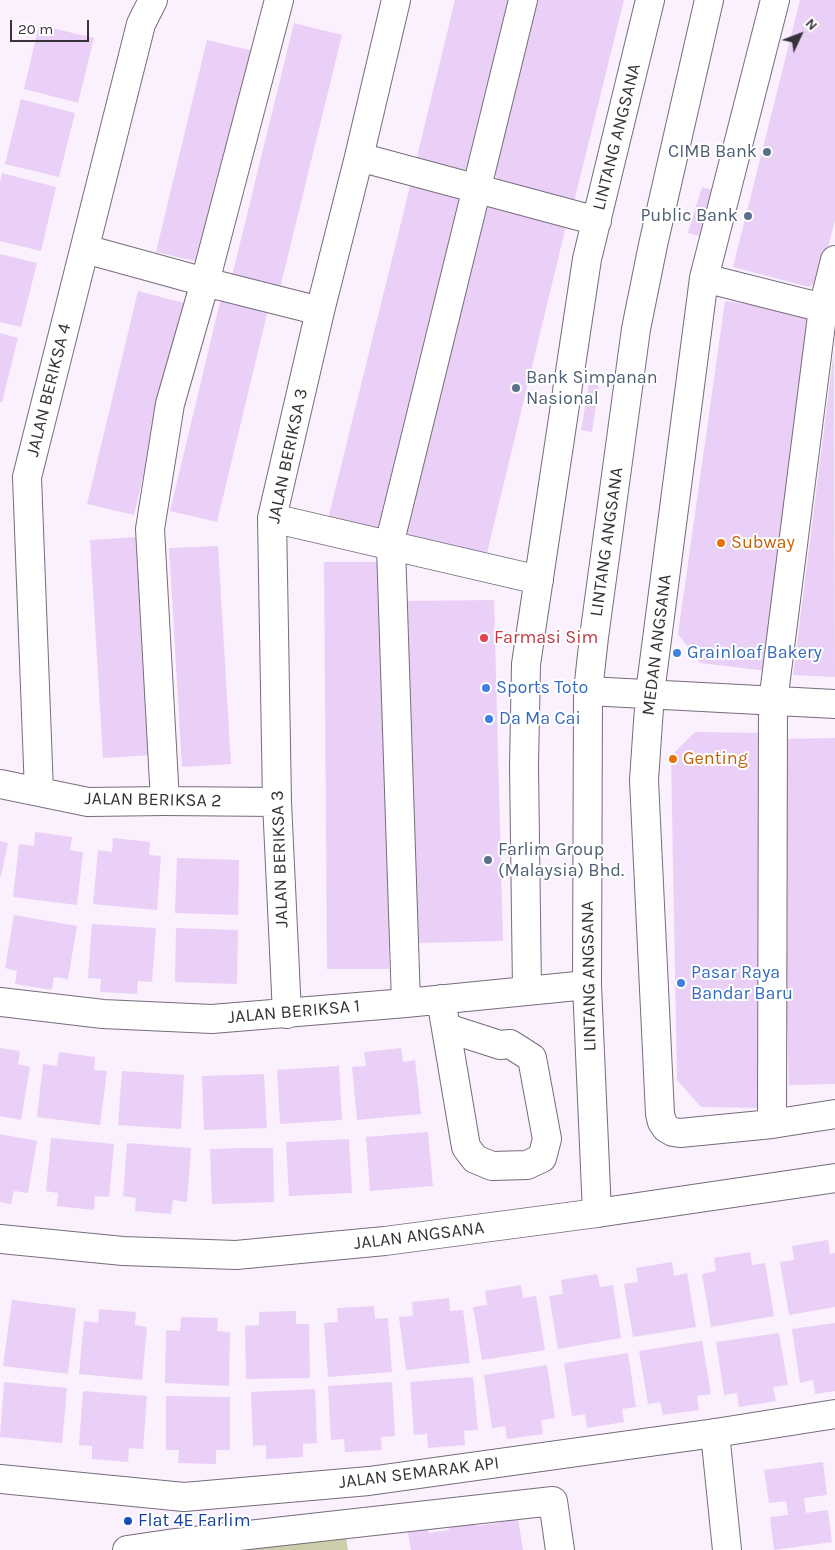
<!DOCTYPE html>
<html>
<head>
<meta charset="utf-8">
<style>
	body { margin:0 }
	#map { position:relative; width:835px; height:1550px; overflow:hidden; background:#faf0fe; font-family:Karla,sans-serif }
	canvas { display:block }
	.north { position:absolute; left:775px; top:10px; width:50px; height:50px; -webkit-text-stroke:4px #fff; paint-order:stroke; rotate:47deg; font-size:14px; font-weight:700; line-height:20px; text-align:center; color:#38333a }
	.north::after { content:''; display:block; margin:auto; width:18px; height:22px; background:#38333a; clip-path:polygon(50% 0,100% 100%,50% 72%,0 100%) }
	.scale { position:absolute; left:10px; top:20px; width:79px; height:22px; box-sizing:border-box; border:2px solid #38333a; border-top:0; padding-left:6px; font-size:15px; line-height:18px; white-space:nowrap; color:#38333a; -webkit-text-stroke:4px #fff; paint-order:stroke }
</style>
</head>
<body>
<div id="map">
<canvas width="835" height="1550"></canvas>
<div class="north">N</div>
<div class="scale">20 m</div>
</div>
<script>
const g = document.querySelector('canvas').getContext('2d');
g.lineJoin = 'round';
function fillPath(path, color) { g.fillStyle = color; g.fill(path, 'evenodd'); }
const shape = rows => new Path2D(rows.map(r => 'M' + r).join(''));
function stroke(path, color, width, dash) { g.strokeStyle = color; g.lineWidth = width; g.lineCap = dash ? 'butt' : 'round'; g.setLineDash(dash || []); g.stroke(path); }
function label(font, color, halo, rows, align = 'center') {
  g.font = font + ' Karla,sans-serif'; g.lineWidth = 4; g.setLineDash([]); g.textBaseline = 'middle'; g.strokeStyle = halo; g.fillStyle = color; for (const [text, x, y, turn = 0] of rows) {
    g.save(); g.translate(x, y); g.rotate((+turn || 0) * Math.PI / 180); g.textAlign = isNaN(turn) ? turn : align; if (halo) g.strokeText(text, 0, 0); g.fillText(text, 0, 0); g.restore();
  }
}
const green = shape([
	[345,1533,348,1550,225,1550]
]);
const building = shape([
	[455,0,508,0,464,177,415,165],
	[535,0,624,0,574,202,499,183,493,169],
	[800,0,835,0,835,220,820,280,809,287,733,267],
	[294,23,342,35,280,288,232,276],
	[39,25,94,38,78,103,24,89],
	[207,40,254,51,203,263,156,252],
	[21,99,75,113,59,177,5,164],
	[2,173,56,187,41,251,0,241,0,182],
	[410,186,459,199,376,536,327,523],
	[702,187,712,190,699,236,688,233],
	[483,201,567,222,485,561,410,542,405,527],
	[0,254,37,263,21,327,0,322],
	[138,291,184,303,134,515,87,504],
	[221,298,268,310,217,522,170,511],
	[725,301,803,312,810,322,768,671,700,663,678,634],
	[0,333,18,338,2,402,0,402],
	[834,350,835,677,793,675],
	[589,384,599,386,592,432,581,430],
	[138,537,152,755,103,758,90,540],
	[218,546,231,764,182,767,169,548],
	[324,562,386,562,389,969,327,969],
	[494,600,503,941,417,943,407,601],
	[695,732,765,733,764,1108,701,1107,677,1080,671,756],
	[835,738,835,1084,789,1085,779,739],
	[35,832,72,837,70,850,83,852,77,905,13,897,19,844,34,846],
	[113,838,150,842,149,855,161,856,157,910,93,904,98,850,112,852],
	[0,841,8,843,1,876,0,876],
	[177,858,239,860,238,915,175,913],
	[14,915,77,926,68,979,54,977,52,990,15,984,17,971,5,968],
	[92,924,156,928,152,982,138,981,137,994,100,992,101,979,88,978],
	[176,928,238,930,237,984,175,982],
	[0,1048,20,1051,18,1064,30,1067,21,1120,0,1116],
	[401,1048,403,1062,415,1060,421,1114,357,1120,352,1067,366,1066,364,1052],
	[59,1052,95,1057,94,1070,107,1071,100,1125,37,1117,43,1064,57,1066],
	[339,1066,342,1120,280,1124,277,1070],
	[122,1071,184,1075,181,1129,118,1125],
	[264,1074,267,1128,204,1130,202,1076],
	[428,1132,433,1186,370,1191,366,1137],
	[0,1134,37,1141,28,1193,14,1191,11,1204,0,1202],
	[51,1138,114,1144,109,1197,95,1196,94,1210,57,1206,58,1193,46,1191],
	[349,1139,352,1193,289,1196,286,1142],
	[127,1143,191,1148,187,1202,173,1200,171,1214,135,1211,136,1198,123,1196],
	[241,1148,273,1148,274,1202,212,1204,210,1149],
	[828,1240,830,1254,835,1253,835,1307,789,1315,780,1262,794,1260,792,1246],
	[750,1252,752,1265,765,1263,774,1316,711,1327,702,1274,716,1271,714,1258],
	[672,1262,674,1276,687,1273,696,1327,633,1337,624,1284,638,1282,636,1268],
	[597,1274,600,1287,613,1285,621,1338,558,1349,549,1296,563,1294,561,1280],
	[521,1285,523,1298,536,1296,545,1350,482,1360,473,1307,487,1305,485,1291],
	[449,1298,450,1311,463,1310,470,1363,406,1370,399,1317,413,1316,412,1302],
	[12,1300,76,1308,68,1374,3,1366],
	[374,1306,375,1319,388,1318,392,1372,328,1377,324,1323,338,1322,337,1308],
	[99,1309,136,1312,135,1325,147,1327,142,1380,79,1374,84,1321,98,1323],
	[296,1311,296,1324,309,1324,310,1378,246,1379,245,1326,259,1325,259,1312],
	[181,1317,218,1318,217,1331,230,1332,229,1386,165,1383,166,1330,180,1331],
	[835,1323,835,1391,815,1394,813,1380,800,1383,792,1329],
	[779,1333,788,1385,773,1387,776,1401,739,1407,737,1393,724,1395,716,1342],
	[702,1341,711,1394,697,1396,699,1410,663,1415,660,1402,648,1404,639,1351],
	[628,1353,636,1407,622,1409,624,1422,587,1428,585,1414,572,1416,564,1363],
	[547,1365,555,1418,541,1420,543,1434,507,1439,505,1426,492,1428,484,1375],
	[473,1377,478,1430,464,1431,465,1445,428,1448,427,1434,414,1435,410,1382],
	[4,1382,67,1388,62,1443,0,1437],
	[392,1382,395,1436,381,1437,382,1450,345,1452,344,1439,331,1440,328,1386],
	[315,1389,317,1443,303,1444,303,1457,266,1459,266,1445,253,1446,251,1392],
	[83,1391,147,1396,143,1449,129,1448,128,1462,92,1459,92,1446,79,1445],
	[166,1396,230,1397,230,1450,216,1450,216,1464,178,1463,179,1450,166,1450],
	[823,1462,827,1495,804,1498,806,1513,828,1510,832,1542,774,1550,770,1517,788,1515,786,1501,769,1503,764,1470],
	[517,1512,523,1550,411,1550,407,1528,427,1525,429,1533,449,1530,448,1523,475,1519,476,1526,499,1523,497,1516]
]);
const minor = shape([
	[775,0,704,278,650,693,644,780,660,1114,662,1122,666,1128,673,1132,680,1133,772,1124,835,1114],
	[359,157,597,221],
	[85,249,205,282,320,311],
	[704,278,835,311],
	[272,518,539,580],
	[588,691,835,704],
	[0,784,88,802,165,801,277,802],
	[39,792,27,477,141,24,153,0],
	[165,801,150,529,170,404,205,282,279,0],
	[527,990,524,766,526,664,587,259,650,0],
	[441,999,466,1147,475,1159,492,1166,527,1165,542,1158,547,1139,532,1058,510,1044,500,1045,447,1028],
	[0,1002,103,1014,212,1019,406,1003,587,985],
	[406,1003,391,547,392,533,523,0],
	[287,1014,277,802,272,518,320,311,359,157,396,0],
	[772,1124,773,702,823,308,835,260],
	[0,1239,123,1251,236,1255,385,1241,597,1213],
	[715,1433,727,1550],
	[0,1479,184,1497,369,1481,715,1433,835,1414],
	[127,1550,168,1544,553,1501,560,1550]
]);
const major = shape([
	[709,0,653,245,636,329,594,637,588,691,587,985,597,1213,835,1178]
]);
const markers = [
	[767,152,5,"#5c6f8a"],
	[748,216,5,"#5c6f8a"],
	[516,388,5,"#5c6f8a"],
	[721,543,5,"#e8710a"],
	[484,638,5,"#e0444e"],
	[677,653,5,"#3f7fe0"],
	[486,688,5,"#3f7fe0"],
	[489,719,5,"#3f7fe0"],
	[673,759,5,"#e8710a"],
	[488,860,5,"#5c6f8a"],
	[681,983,5,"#3f7fe0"],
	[128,1521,5,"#1a4fb4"]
];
const streetNames = [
	["LINTANG ANGSANA",617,137,-76],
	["JALAN BERIKSA 4",49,390,-76],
	["JALAN BERIKSA 3",288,456,-78],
	["LINTANG ANGSANA",607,542,-82],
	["MEDAN ANGSANA",657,645,-83],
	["JALAN BERIKSA 2",153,800,1],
	["JALAN BERIKSA 3",280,859,-92],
	["LINTANG ANGSANA",589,976,-91],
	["JALAN BERIKSA 1",294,1012,-5],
	["JALAN ANGSANA",419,1236,-7],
	["JALAN SEMARAK API",419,1473,-7]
];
const serviceNames = [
	["CIMB Bank",757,152],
	["Public Bank",738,216],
	["Bank Simpanan",526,378,"left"],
	["Nasional",526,399,"left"],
	["Farlim Group",498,850,"left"],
	["(Malaysia) Bhd.",498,871,"left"]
];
const foodNames = [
	["Subway",731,543],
	["Genting",683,759]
];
const healthNames = [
	["Farmasi Sim",494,638]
];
const shopNames = [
	["Grainloaf Bakery",687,653],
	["Sports Toto",496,688],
	["Da Ma Cai",499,719],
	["Pasar Raya",691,973],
	["Bandar Baru",691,994]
];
const transitNames = [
	["Flat 4E Farlim",138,1521]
];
fillPath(green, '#cbcea8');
fillPath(building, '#ead0f6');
stroke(minor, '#766c7b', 30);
stroke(major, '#766c7b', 30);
stroke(minor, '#fff', 28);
stroke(major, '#fff', 28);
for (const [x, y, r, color] of markers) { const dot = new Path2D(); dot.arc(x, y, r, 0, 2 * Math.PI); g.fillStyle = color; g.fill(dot); stroke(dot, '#fff', 2); }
label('18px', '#38333a', '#fff', streetNames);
label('18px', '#4e5e75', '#fff', serviceNames, 'right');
label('18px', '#c56008', '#fff', foodNames, 'left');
label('18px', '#be3a42', '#fff', healthNames, 'left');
label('18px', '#366cbe', '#fff', shopNames, 'left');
label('18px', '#164399', '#fff', transitNames, 'left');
</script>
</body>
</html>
